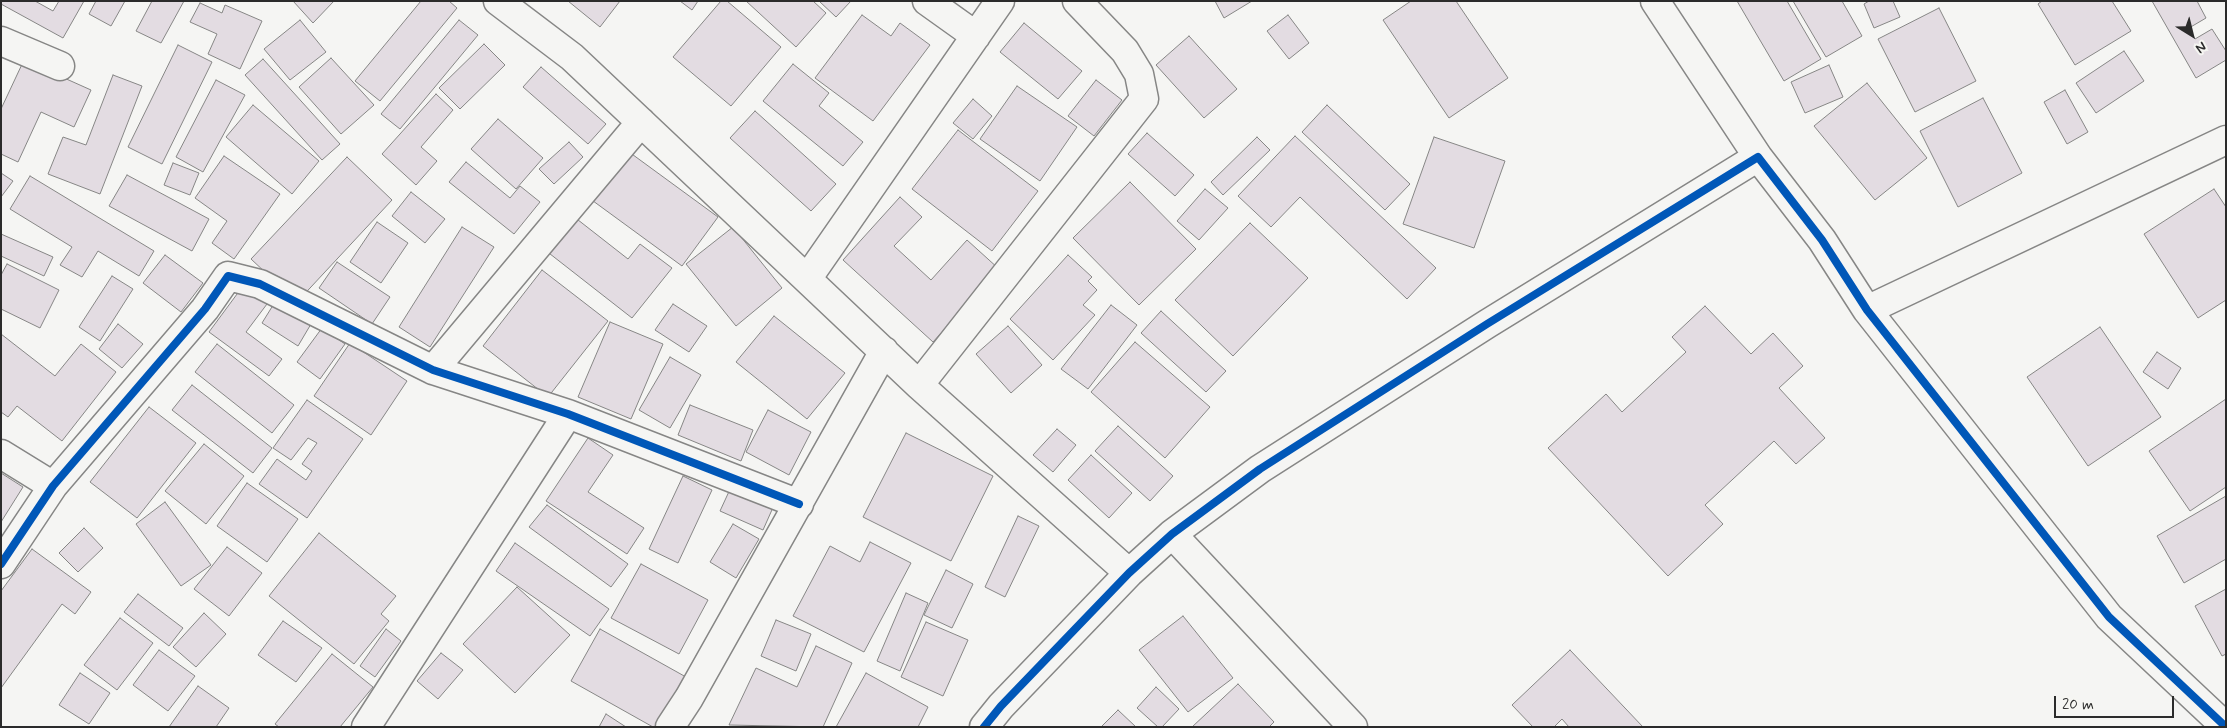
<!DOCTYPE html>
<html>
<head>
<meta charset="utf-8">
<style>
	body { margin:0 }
	#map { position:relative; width:2227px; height:728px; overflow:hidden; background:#f5f5f3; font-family:Mynerve,sans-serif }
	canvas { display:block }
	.frame { position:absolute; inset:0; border:2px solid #2b2b2b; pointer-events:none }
	.north { position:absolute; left:2167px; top:10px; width:50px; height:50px; -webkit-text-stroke:4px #f6f6f2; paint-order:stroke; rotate:144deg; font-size:14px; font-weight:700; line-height:20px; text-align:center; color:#2b2b2b }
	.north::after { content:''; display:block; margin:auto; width:18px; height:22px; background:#2b2b2b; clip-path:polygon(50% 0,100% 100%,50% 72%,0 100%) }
	.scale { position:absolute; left:2054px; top:696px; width:120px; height:22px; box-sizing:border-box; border:2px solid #2b2b2b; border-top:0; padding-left:6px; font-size:15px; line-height:18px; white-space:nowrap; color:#2b2b2b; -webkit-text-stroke:4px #f6f6f2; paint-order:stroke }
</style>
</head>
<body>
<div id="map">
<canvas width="2227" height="728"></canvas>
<div class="frame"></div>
<div class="north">N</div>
<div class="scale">20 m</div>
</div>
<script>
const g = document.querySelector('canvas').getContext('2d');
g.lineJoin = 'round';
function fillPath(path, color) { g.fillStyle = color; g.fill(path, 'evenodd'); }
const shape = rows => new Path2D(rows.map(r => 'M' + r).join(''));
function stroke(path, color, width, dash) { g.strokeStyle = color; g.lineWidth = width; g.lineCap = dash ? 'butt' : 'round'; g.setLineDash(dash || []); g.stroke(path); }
const building = shape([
	[1,1,35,1,53,11,59,1,84,1,63,38,1,4,1,1],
	[96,1,125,1,111,26,89,14,96,1],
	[152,1,184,1,161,43,136,31,152,1],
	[293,1,334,1,313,23,293,1],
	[421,1,449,1,457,8,380,101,355,81,421,1],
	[568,1,620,1,600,27,568,1],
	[680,1,698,1,692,10,680,1],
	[721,1,727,1,781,47,731,106,673,57,721,1],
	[746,1,813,1,826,13,796,47,746,1],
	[819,1,851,1,836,17,819,1],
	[1215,1,1252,1,1224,18,1215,1],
	[1411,1,1456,1,1508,78,1449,118,1383,20,1411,1],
	[1737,1,1787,1,1821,59,1784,81,1737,1],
	[1793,1,1842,1,1862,36,1826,57,1793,1],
	[1869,1,1893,1,1900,17,1874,28,1864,4,1869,1],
	[2042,1,2112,1,2131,31,2075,65,2038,4,2042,1],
	[2152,1,2197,1,2206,18,2189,28,2195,39,2212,29,2226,51,2226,60,2196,78,2152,1],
	[200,3,222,13,225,5,262,21,240,69,208,54,217,34,190,22,200,3],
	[1939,8,1976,81,1915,112,1878,39,1939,8],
	[862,15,891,36,900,23,930,45,873,121,815,78,862,15],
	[1288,15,1309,43,1289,59,1267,31,1288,15],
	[300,20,326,52,290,80,264,49,300,20],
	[459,20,478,35,400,129,381,114,459,20],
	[1024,23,1082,71,1058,99,1000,52,1024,23],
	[1189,36,1237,89,1204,118,1156,65,1189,36],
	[484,44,505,65,460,109,439,88,484,44],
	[178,45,212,62,162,164,128,147,178,45],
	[2124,51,2144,81,2096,113,2076,83,2124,51],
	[331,58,374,105,341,134,299,87,331,58],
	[263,59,340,144,322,160,245,75,263,59],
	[24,60,91,90,74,127,41,112,18,162,1,154,1,109,24,60],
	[793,64,829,93,819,106,863,142,843,166,763,101,793,64],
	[1829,65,1843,97,1805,113,1791,82,1829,65],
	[541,67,606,124,588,144,523,87,541,67],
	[113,75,142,86,100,194,48,174,63,137,86,145,113,75],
	[216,80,245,95,203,172,176,157,216,80],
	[1096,80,1122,100,1094,136,1068,116,1096,80],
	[1867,83,1927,158,1875,200,1814,126,1867,83],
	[1017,86,1077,127,1040,181,980,139,1017,86],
	[2065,90,2088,132,2067,144,2044,102,2065,90],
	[436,94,453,110,421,147,437,161,416,185,382,154,436,94],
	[1983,98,2022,173,1958,207,1920,131,1983,98],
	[973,99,992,116,973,139,953,123,973,99],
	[253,105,319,161,292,194,226,137,253,105],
	[1327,105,1410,184,1385,210,1302,132,1327,105],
	[755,111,836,184,811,211,730,138,755,111],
	[498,119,543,158,516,189,471,149,498,119],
	[958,130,1038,191,992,251,912,189,958,130],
	[1147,133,1194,175,1175,196,1128,154,1147,133],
	[1295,136,1436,268,1407,299,1300,197,1271,227,1238,196,1295,136],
	[1257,137,1270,150,1223,195,1211,182,1257,137],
	[1434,137,1505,161,1474,248,1403,224,1434,137],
	[569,142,583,157,554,184,539,169,569,142],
	[625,149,718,217,682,266,589,198,625,149],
	[224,156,280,194,234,259,212,243,227,221,195,198,224,156],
	[347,157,392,200,297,302,251,259,347,157],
	[466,162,510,198,520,186,540,202,514,234,449,182,466,162],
	[173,163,199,173,190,195,164,185,173,163],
	[1,173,13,181,1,197,1,173],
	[127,175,209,219,192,251,109,206,127,175],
	[30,176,154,251,139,276,98,251,82,277,60,265,72,247,10,209,30,176],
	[1130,182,1196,249,1139,305,1073,238,1130,182],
	[1205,189,1228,208,1199,240,1177,221,1205,189],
	[2214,189,2226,207,2226,300,2198,318,2144,234,2214,189],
	[411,192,445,219,425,243,392,216,411,192],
	[900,197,922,217,894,246,931,280,967,240,999,269,933,342,843,260,900,197],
	[573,216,628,259,640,244,672,268,632,318,545,250,573,216],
	[377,222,408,243,381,283,350,262,377,222],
	[1250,223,1308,278,1233,356,1175,300,1250,223],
	[462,227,494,247,430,347,399,327,462,227],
	[733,227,782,288,736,326,686,264,733,227],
	[1,234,53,257,44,276,1,256,1,234],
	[165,255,203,283,181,312,143,283,165,255],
	[1068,255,1092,277,1088,281,1097,290,1083,305,1095,315,1053,360,1010,319,1068,255],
	[337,262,390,297,372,324,319,288,337,262],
	[7,264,59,290,40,328,1,309,1,275,7,264],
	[542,270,608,321,548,397,483,346,542,270],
	[112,276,133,289,100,341,79,327,112,276],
	[243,286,267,304,246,332,282,359,269,376,209,332,243,286],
	[275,302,311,324,298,346,262,323,275,302],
	[673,304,707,326,689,352,655,330,673,304],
	[1111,305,1137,325,1088,389,1061,369,1111,305],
	[1705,306,1751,354,1773,333,1803,366,1779,388,1825,438,1796,464,1774,441,1705,505,1723,524,1668,576,1548,448,1606,394,1622,412,1686,352,1672,337,1705,306],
	[1161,311,1226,371,1206,392,1141,333,1161,311],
	[774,316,845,373,807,419,736,362,774,316],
	[610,322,663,344,631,419,578,397,610,322],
	[118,324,143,344,122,368,99,349,118,324],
	[1008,326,1042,365,1011,393,976,354,1008,326],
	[2100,327,2161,417,2088,466,2027,377,2100,327],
	[322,328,345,344,320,379,297,362,322,328],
	[1,334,55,376,81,344,116,372,62,441,17,406,8,417,1,412,1,334],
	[1135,342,1210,407,1165,458,1091,392,1135,342],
	[350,343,407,381,371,435,314,396,350,343],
	[217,344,294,405,272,433,195,372,217,344],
	[2157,352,2181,368,2168,389,2143,372,2157,352],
	[670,357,701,375,670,428,639,410,670,357],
	[192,385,272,448,253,473,172,410,192,385],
	[2226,399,2226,487,2190,511,2149,451,2226,399],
	[307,400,363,439,307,518,259,484,277,459,306,480,312,471,302,464,317,443,308,438,291,460,273,448,307,400],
	[690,405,753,430,741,461,678,435,690,405],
	[149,407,196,443,137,518,90,482,149,407],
	[768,410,811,432,789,475,746,452,768,410],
	[1118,426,1173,476,1150,501,1095,451,1118,426],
	[1057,429,1076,445,1053,472,1033,455,1057,429],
	[906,433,993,476,951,561,863,517,906,433],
	[588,438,613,455,588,492,644,528,627,554,546,501,588,438],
	[204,444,244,476,206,524,165,491,204,444],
	[1091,455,1132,493,1109,518,1068,480,1091,455],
	[1,473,23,487,1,522,1,473],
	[683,476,712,490,678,563,649,549,683,476],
	[247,483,298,519,267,562,217,526,247,483],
	[732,485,775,503,763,530,720,511,732,485],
	[2226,496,2226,559,2184,583,2157,536,2226,496],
	[165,502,211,565,181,586,136,524,165,502],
	[547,505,628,564,611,587,529,527,547,505],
	[1018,516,1039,526,1005,597,985,587,1018,516],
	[733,524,759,539,736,578,710,562,733,524],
	[84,528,103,548,78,572,59,553,84,528],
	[319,533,396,596,381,614,389,621,354,664,269,596,319,533],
	[870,542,911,563,864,652,793,616,830,546,860,562,870,542],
	[515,543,609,609,590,636,496,571,515,543],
	[227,547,262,573,229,616,194,589,227,547],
	[32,549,91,592,75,614,62,604,1,688,1,591,32,549],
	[641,564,708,600,679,654,611,618,641,564],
	[946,570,973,584,952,628,924,615,946,570],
	[517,587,570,635,515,693,463,644,517,587],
	[2226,589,2226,654,2222,656,2195,606,2226,589],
	[906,593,928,603,900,671,877,661,906,593],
	[138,594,183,628,169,646,124,612,138,594],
	[204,613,226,634,196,667,173,647,204,613],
	[1183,616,1233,678,1188,712,1139,650,1183,616],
	[120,618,153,643,117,690,84,665,120,618],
	[776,620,811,634,796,671,761,656,776,620],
	[283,621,322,648,296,682,258,655,283,621],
	[926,622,968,640,943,696,901,677,926,622],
	[386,629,401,641,375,677,360,666,386,629],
	[600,629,686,677,658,727,653,727,571,681,600,629],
	[816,646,852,663,823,727,729,725,756,668,797,687,816,646],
	[159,650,195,676,168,711,133,685,159,650],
	[1570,650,1643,727,1569,727,1562,719,1554,727,1533,727,1512,705,1570,650],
	[441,653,463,670,438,699,417,681,441,653],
	[332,654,373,687,340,727,279,727,275,724,332,654],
	[80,673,110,693,89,724,59,705,80,673],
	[866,673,928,707,918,727,836,727,866,673],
	[1238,684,1274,722,1269,727,1192,727,1238,684],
	[198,686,229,708,216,727,169,727,198,686],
	[1156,687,1179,709,1162,727,1158,727,1137,708,1156,687],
	[1118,710,1136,727,1101,727,1118,710],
	[606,714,626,727,599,727,606,714]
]);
const minor = shape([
	[498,1,572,57,919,385,1129,573],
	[927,1,976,36],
	[1655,1,1758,157],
	[1,41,60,66],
	[807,279,1000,1],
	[1867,310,2226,140],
	[433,370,641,122],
	[919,385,1144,99,1139,74,1125,51,1077,1],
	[1,454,53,486],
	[1172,534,1353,727],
	[1,564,53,486,205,309,228,276,260,284,433,370,568,414,799,504],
	[366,727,568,414],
	[670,727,689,698,884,351],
	[984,727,1001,706,1129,573,1172,534,1260,469,1487,324,1758,157,1822,240,1867,310,2109,617,2226,727]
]);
const cycleway = shape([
	[1,564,53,486,205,309,228,276,260,284,433,370,568,414,799,504],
	[984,727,1001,706,1129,573,1172,534,1260,469,1487,324,1758,157,1822,240,1867,310,2109,617,2226,727]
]);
fillPath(building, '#e3dce2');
stroke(building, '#868685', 1);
stroke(minor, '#868685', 31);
stroke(minor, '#f5f5f3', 28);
stroke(cycleway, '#0057b8', 8);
</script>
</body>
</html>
